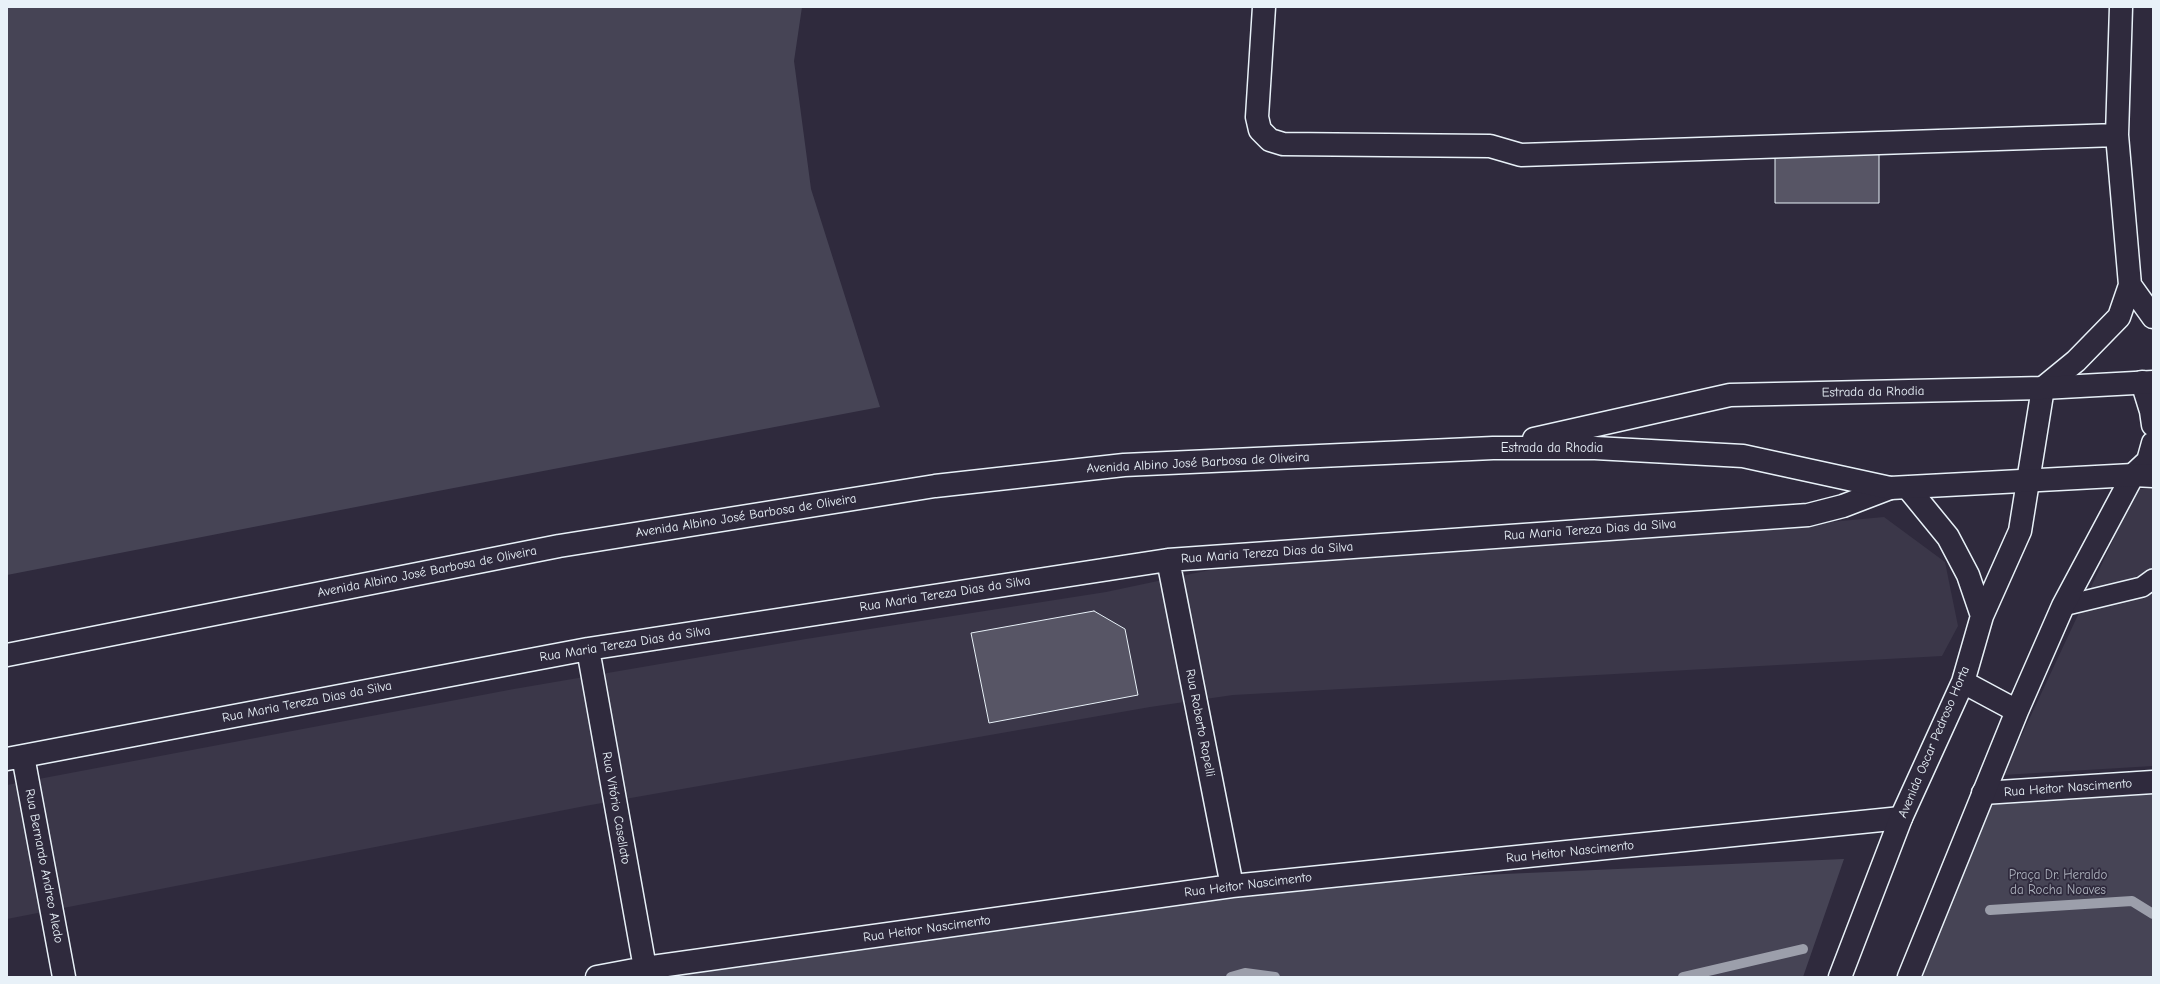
<!DOCTYPE html>
<html>
<head>
<meta charset="utf-8">
<style>
	body { margin:0 }
	#map { position:relative; width:2160px; height:984px; overflow:hidden; background:#2f2a3d; font-family:"Comic Neue",sans-serif }
	canvas { display:block }
	.frame { position:absolute; inset:0; border:8px solid #e8f1f8; pointer-events:none }
</style>
</head>
<body>
<div id="map">
<canvas width="2160" height="984"></canvas>
<div class="frame"></div>
</div>
<script>
const g = document.querySelector('canvas').getContext('2d');
g.lineJoin = 'round';
function fillPath(path, color) { g.fillStyle = color; g.fill(path, 'evenodd'); }
const shape = rows => new Path2D(rows.map(r => 'M' + r).join(''));
function stroke(path, color, width, dash) { g.strokeStyle = color; g.lineWidth = width; g.lineCap = dash ? 'butt' : 'round'; g.setLineDash(dash || []); g.stroke(path); }
function label(font, color, halo, rows, align = 'center') {
  g.font = font + ' "Comic Neue",sans-serif'; g.lineWidth = 3.5; g.setLineDash([]); g.textBaseline = 'middle'; g.strokeStyle = halo; g.fillStyle = color; for (const [text, x, y, turn = 0] of rows) {
    g.save(); g.translate(x, y); g.rotate((+turn || 0) * Math.PI / 180); g.textAlign = isNaN(turn) ? turn : align; if (halo) g.strokeText(text, 0, 0); g.fillText(text, 0, 0); g.restore();
  }
}
const built = shape([
	[2137,489,2153,489,2153,766,2003,775],
	[1884,517,1945,562,1958,626,1942,656,1233,695,1150,707,585,806,7,919,7,785,514,689,806,639,1106,592,1224,567,1701,534]
]);
const green = shape([
	[7,7,802,7,794,61,811,189,880,407,438,491,7,575],
	[2153,782,2153,977,1909,977,1983,793],
	[1844,859,1803,977,597,977,1232,886]
]);
const stream = shape([
	[1990,910,2132,901,2153,914],
	[1231,977,1245,973,1275,977],
	[1683,977,1803,949]
]);
const building = shape([
	[1775,149,1879,149,1879,203,1775,203,1775,149],
	[1094,611,1125,629,1138,695,989,723,971,633,1094,611]
]);
const service = shape([
	[2063,606,2142,587,2153,579]
]);
const minor = shape([
	[1264,7,1257,117,1260,130,1270,140,1283,144,1490,146,1521,155,2117,135],
	[2121,7,2117,135,2130,285],
	[2043,388,2076,361,2119,317,2130,285,2153,317],
	[1168,560,1232,886],
	[588,649,645,968],
	[23,756,64,977],
	[7,759,588,649,1168,560,1808,515,1843,506,1890,488],
	[1983,793,2153,782],
	[597,977,645,968,1232,886,1901,818]
]);
const secondary = shape([
	[2142,382,2151,411,2153,425],
	[1908,488,1948,537,1968,575,1982,616],
	[1963,682,2017,711],
	[1840,977,1901,818,1963,682,1982,616,2020,531,2043,388],
	[1909,977,2017,711,2063,606,2133,475,2148,461,2153,443]
]);
const primary = shape([
	[1534,439,1730,395,2043,388,2153,382],
	[7,655,559,546,935,486,1124,465,1493,448,1595,448,1743,456,1890,488,2133,475,2153,476]
]);
const streetNames = [
	["Estrada da Rhodia",1873,392,-1],
	["Estrada da Rhodia",1552,448],
	["Avenida Albino José Barbosa de Oliveira",1198,463,-3],
	["Avenida Albino José Barbosa de Oliveira",746,516,-9],
	["Rua Maria Tereza Dias da Silva",1590,530,-4],
	["Rua Maria Tereza Dias da Silva",1267,553,-4],
	["Avenida Albino José Barbosa de Oliveira",427,572,-11],
	["Rua Maria Tereza Dias da Silva",945,594,-9],
	["Rua Maria Tereza Dias da Silva",625,644,-9],
	["Rua Maria Tereza Dias da Silva",307,702,-11],
	["Rua Roberto Ropelli",1200,723,79],
	["Avenida Oscar Pedroso Horta",1934,742,-67],
	["Rua Heitor Nascimento",2068,788,-4],
	["Rua Vitório Casellato",616,808,80],
	["Rua Heitor Nascimento",1570,852,-6],
	["Rua Bernardo Andreo Aledo",44,866,79],
	["Rua Heitor Nascimento",1248,885,-7],
	["Rua Heitor Nascimento",927,929,-8]
];
const parkNames = [
	["Praça Dr. Heraldo",2058,875],
	["da Rocha Noaves",2058,890]
];
fillPath(built, '#3b3749');
fillPath(green, '#464455');
stroke(stream, '#9c9fab', 10);
fillPath(building, '#575565');
stroke(building, '#e8f1f8', 1);
stroke(service, '#e8f1f8', 22);
stroke(minor, '#e8f1f8', 25);
stroke(secondary, '#e8f1f8', 25);
stroke(primary, '#e8f1f8', 25);
stroke(service, '#2f2a3d', 19);
stroke(minor, '#2f2a3d', 22);
stroke(secondary, '#2f2a3d', 22);
stroke(primary, '#2f2a3d', 22);
label('13px', '#e8f1f8', '#2f2a3d', streetNames);
label('13px', '#afb4bf', '#2f2a3d', parkNames);
</script>
</body>
</html>
